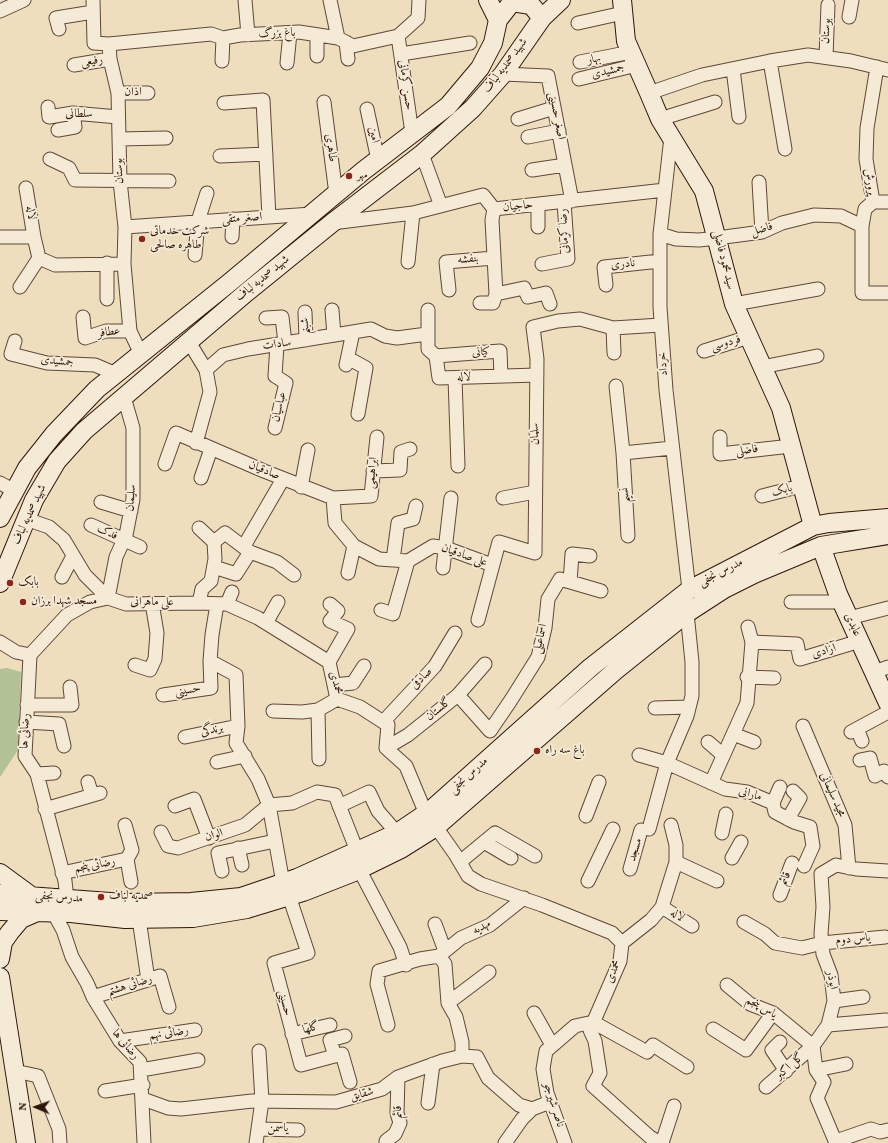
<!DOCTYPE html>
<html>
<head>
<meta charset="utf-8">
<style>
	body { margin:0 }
	#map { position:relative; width:888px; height:1143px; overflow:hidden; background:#eedebe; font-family:Vollkorn,serif }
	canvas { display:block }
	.north { position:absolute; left:16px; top:1087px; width:40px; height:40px; -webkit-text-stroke:3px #f4ead5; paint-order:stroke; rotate:272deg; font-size:11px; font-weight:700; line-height:16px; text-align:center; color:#30150b }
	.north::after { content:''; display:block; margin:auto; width:14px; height:18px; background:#30150b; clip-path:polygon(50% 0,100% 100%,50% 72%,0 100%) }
</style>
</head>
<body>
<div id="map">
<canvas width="888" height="1143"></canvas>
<div class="north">N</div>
</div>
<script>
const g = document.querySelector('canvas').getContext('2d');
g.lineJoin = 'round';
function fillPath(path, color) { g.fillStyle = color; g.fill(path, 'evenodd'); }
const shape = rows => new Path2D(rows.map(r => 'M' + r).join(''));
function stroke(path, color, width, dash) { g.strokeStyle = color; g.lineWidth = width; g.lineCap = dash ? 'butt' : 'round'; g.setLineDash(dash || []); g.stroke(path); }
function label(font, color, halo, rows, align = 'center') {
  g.font = font + ' Vollkorn,Amiri,serif'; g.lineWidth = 3.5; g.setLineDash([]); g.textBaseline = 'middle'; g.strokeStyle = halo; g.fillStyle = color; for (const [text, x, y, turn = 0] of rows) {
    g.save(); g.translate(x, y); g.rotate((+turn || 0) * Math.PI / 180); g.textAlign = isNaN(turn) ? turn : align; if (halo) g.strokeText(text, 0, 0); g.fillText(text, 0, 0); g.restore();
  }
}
const green = shape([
	[7,668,21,672,18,750,0,777,0,669]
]);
const street = shape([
	[93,0,94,43,109,44,110,59,118,93,120,181,125,227,124,264,130,331,141,354],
	[245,0,248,35],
	[330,0,338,38],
	[0,11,24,0],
	[849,17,852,0],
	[578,23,623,13],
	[59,29,56,18,93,12],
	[398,36,412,133],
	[346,42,348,59],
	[109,44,211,34,223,38,240,35,299,32,338,38,353,46,398,36,418,18,419,0],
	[401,54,470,43],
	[317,56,317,35],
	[826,57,828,5],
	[222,61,223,38],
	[770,61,785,149],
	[580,62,631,52],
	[287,63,290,33],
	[74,65,110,59],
	[877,67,867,128,866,159,873,202,865,209,862,226,862,293,888,293],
	[733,69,739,117],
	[503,74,548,76,572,201],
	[579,79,637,65],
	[118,93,148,93],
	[649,93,702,75,770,61,808,55,851,61,888,70],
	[324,102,336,194],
	[224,103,263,100,269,217],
	[48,107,49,117,73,113,118,117],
	[367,109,378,160],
	[518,119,554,108],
	[660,119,715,102],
	[58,130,75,127,73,113],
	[528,137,559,131],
	[671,137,660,234,660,307,666,390,689,590],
	[119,139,166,138],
	[422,154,441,206],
	[220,156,266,154],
	[50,159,69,168,75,180,169,181],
	[532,170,565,165],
	[759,182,762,232],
	[26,188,34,237],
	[873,202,888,202],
	[332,223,413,213,483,195,494,209,665,190],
	[125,227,312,214],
	[538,227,538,205],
	[660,234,676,239,699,240,717,238,762,232,782,223,814,215,841,216,862,226],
	[0,237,34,237,39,258,55,265,124,264],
	[232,237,233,219],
	[195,255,198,221,207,193],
	[408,262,413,213],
	[542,264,568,259,564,202],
	[606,285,604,267,660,261],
	[20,287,39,258],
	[449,290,446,262,494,258],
	[496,294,524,288,528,297,546,293,550,304],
	[107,299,107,263],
	[480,303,493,303,496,294,492,220,494,209],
	[734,304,818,289],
	[332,310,334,335],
	[428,310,428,349,436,356,439,378,537,375],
	[305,312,306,340],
	[83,317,85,338,106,331,130,331],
	[266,318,282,317,285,343],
	[613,328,614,353],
	[15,341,11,354,47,363,95,365,116,374],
	[189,342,206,370,210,392,196,443],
	[704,351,749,337],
	[436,356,500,351,501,376],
	[348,358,366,368,358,414],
	[346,365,353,332],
	[762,367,817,356],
	[206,370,223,355,248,349,353,332,371,329,385,336,397,338,427,334],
	[455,378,458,466],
	[616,386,623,453,628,536],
	[275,428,286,383,275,376,277,345],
	[720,437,720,454,791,446],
	[623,453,672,448],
	[165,464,176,433,264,471,333,498,371,496,377,437],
	[373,471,400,470,401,452,410,449],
	[201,478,211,449],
	[0,483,15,491],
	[301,487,308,450],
	[762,496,801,486],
	[333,498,335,523,354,546,379,559,408,561,433,546,446,548,492,565],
	[503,498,535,492],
	[101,502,131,511],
	[26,519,49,527,64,540,85,575,108,598,126,604,199,603,227,604,258,618,329,662,337,699,360,707,388,725,386,748,406,766,426,814],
	[91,525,140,547],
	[214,542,225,533,250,552,277,562,294,575],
	[244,546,283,479],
	[393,560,398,523,413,519,416,506],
	[214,567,236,574,250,552],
	[443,568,451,498],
	[348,573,354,546],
	[62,577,73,556],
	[570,582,572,554,590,556],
	[791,602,841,602],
	[199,603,202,589,211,581,215,559,214,542,199,528],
	[217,604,212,635,210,661,236,675,238,726,236,743,258,779,269,805,283,883],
	[227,604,232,592],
	[381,610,393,614,408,561],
	[849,618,888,608],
	[478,620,499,542,535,553,537,359,533,327,558,321,580,319,613,328,661,325],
	[266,623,278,602],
	[0,642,16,652,30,655],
	[752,642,797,644,800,659,860,641],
	[329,662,348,629,330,621,338,611,330,604],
	[135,665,150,670,155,659,157,633,152,603],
	[874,672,888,667],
	[747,677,774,678],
	[334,685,353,683,364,666],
	[163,695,211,688,210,661],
	[458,695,490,731,511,700,538,657,545,628,548,599,560,579,601,591],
	[27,705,72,705,70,687],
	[655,708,689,707],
	[318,710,319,759],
	[273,711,302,712,318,710,337,699],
	[26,722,59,724,64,746],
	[383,722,435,666,455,633],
	[803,726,845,825,849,868],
	[857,729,862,741],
	[851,732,888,712],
	[733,734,754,742],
	[185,737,238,726],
	[708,742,723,755],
	[386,748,408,735,458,695,485,664],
	[639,755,667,763,725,789,747,792,773,803,775,812,794,822,810,827,813,846,804,866],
	[860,760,870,758,875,776,884,771,888,777],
	[217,762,245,756],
	[37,774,54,773],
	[88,782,92,795],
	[711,783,747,703,752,642,748,627],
	[773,803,780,787],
	[175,806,194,799,209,838],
	[339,806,369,792,378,811,397,833],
	[45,809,100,793],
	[586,816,599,782],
	[788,819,800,798,793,791],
	[125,825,132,850,127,859,131,882],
	[436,827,455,854,468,876,481,884,542,905,612,933,622,943,620,961,590,1030,595,1041,600,1073,593,1086,650,1137,660,1143],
	[649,829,667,763,687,716,692,696,692,662,687,613],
	[161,832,168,846,178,848,245,825,269,805,292,803,317,792,335,795,357,851],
	[722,833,726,814],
	[484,842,511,858],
	[238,848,242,865],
	[732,858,741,842],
	[460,862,495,833,535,856],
	[676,862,717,881],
	[359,869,400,947,406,965],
	[630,869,641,830],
	[222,871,218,853,275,841],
	[62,873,127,859],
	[588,881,613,829],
	[780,895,792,863],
	[289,896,308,953,274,963,301,1065,342,1054,350,1082],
	[67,899,65,881,37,774,25,756,30,655,67,615,90,602,108,598,116,557,126,535,133,499,133,428,124,397],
	[662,907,692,926],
	[53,912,63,930,72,957,87,983,93,997,120,1041,140,1062,144,1143],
	[139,919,148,980],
	[744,922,765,934,775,943,802,948,822,943,885,937],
	[435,924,445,951],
	[622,943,651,920,662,907,676,862,676,845,671,825],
	[439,956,461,938,490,925,524,898],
	[727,985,750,1004,773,1013,813,1046,766,1087],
	[93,997,160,976,169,1007],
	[834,1001,863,997],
	[448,1003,489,972],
	[534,1013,552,1045],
	[388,1025,377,984,379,971,420,959,439,956,445,964,448,1003,456,1017,462,1042,462,1056],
	[828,1025,886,1020],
	[713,1029,746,1050,773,1013],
	[292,1034,330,1025],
	[120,1041,195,1030],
	[780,1042,772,1050,786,1071],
	[335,1056,330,1040,345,1036],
	[141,1070,198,1060],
	[816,1070,846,1064],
	[15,1071,38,1076,59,1129,60,1143],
	[105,1091,143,1085],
	[143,1099,168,1108,181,1109,252,1101,336,1102,382,1089,398,1077,442,1061,462,1056,477,1057,488,1078,519,1105,532,1109,550,1102],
	[428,1103,433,1064],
	[259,1129,298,1130],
	[386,1141,395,1134,400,1123,397,1113,398,1077],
	[836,1141,871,1129,880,1132,888,1130],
	[256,1143,262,1101,259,1051],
	[505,1143,522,1119,532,1109],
	[565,1143,547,1093,543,1069,546,1051,575,1026,593,1022,647,1052,653,1045,687,1067],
	[662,1143,674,1106],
	[836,1143,817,1098,824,1082,816,1070,813,1046,828,1025,834,1001,831,975,823,954,821,934,823,907,821,874,836,865,856,869,888,871]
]);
const secondary = shape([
	[622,0,626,41,649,93,660,119,704,191,734,304,781,408,813,526],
	[498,20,512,2,531,5,542,18],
	[0,518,27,468,54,434,97,389,229,283,363,171,448,106,480,68,493,43,498,20,488,0],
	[821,546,838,594,888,703],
	[0,583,34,500,57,461,84,431,247,292,332,223,422,154,473,108,503,74,542,18,561,0],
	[0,873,30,895],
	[0,894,124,903,191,902,241,897,297,878,397,833,431,810,591,667,689,590,813,526,829,523,888,518],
	[0,911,71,913,125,919,193,918,247,909,303,892,354,872,401,849,436,827,616,670,687,613,724,589,754,574,821,546,888,535],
	[0,959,3,942,10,932,21,919,37,912],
	[0,977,26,1143]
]);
const markers = [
	[349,176,4,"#8f2418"],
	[142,239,4,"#8f2418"],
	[10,583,4,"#8f2418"],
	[23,602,4,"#8f2418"],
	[537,751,4,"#8f2418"],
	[101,897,4,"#8f2418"]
];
const streetNames = [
	["بوستان",827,31,-87],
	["باغ بزرگ",277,34,-2],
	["بهار",594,60,-12],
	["رفیعی",92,62,-9],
	["شهید صمدیه لباف",506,66,-53],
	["جمشیدی",608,72,-13],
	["حسن کرمانی",405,85,82],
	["اذان",133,93,-1],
	["سلطانی",79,115],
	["اصغر حسینی",556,116,79],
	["امین",373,135,77],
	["طاهری",330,148,83],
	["بوستان",120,171,-93],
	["پرورش",869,182,81],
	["حاجیان",518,207,-6],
	["لاله",30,213,80],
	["اصغر متقی",242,219,-4],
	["فاضل",762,230,-16],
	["رضا کرمانی",565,231,-93],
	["بنفشه",468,260,-5],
	["سید محمود فاضلی",723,260,76],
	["نادری",623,265,-5],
	["شهید صمدیه لباف",263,279,-39],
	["شبنم",306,326,-93],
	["عطافر",109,333,-7],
	["فردوسی",726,344,-17],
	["سادات",277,345,-8],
	["کیانی",481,353,-4],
	["جمشیدی",57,362,6],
	["خرداد",664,364,-94],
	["لاله",464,378,-2],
	["عباسیان",280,407,-76],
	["سلمان",536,434,-90],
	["فاضلی",747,451,-7],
	["صادقیان",264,471,22],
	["ابراهیمی",373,473,-84],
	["بابک",782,491,-14],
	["نسیم",626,495,-93],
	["سلیمان",132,498,-85],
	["شهید صمدیه لباف",30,515,-65],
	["فدک",107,533,26],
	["علی صادقیان",464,556,19],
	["مدرس نجفی",721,573,-27],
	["علی ماهرانی",152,603],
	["عابدی",852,625,65],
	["اسماعیلی",541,639,-77],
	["آزادی",824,652,-17],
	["صادقی",422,679,-46],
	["محمدی",335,683,74],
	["حسینی",188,691,-9],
	["گلستان",439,710,-39],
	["رضائی ها",26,731,-88],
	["برندگی",212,731,-12],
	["مدرس نجفی",469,776,-42],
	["مارانی",750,795,16],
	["مجید سلیمانی",832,795,66],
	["الوان",214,836,-17],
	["مسجد",636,850,-73],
	["رضائی پنجم",95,866,-11],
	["قائم",786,879,-70],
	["مدرس نجفی",59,898,4],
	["لاله",677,916,31],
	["مهدیه",482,928,-28],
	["یاس دوم",853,940,-5],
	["محمدی",614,972,-69],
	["ابوذر",831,980,79],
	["رضائی هشتم",130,986,-17],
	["حسینی",284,1003,76],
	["یاس پنجم",761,1008,29],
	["گلها",311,1029,-14],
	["رضائی نهم",169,1034,-8],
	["رضائی ها",125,1045,50],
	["گل اکبر",790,1067,-41],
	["شقایق",362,1095,-15],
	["ناصر شیرجو",553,1105,73],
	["قائم",399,1112,-94],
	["یاسمن",278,1129,1]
];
const poiNames = [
	["مهر",357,176],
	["شرکت خدماتی",150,232],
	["طاهره صالحی",150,246],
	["بابک",18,583],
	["مسجد شهدا برزان",31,602],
	["باغ سه راه",545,751],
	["صمدیه لباف",109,897]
];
fillPath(green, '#b2c296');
stroke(street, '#604738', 15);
stroke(secondary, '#30150b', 20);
stroke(street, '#f4ead5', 13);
stroke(secondary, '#f4ead5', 18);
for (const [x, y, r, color] of markers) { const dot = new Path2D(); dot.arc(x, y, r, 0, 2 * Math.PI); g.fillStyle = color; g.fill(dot); stroke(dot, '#f4ead5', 1.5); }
label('12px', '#30150b', '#f4ead5', streetNames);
label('12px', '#30150b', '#f4ead5', poiNames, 'left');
</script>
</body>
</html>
